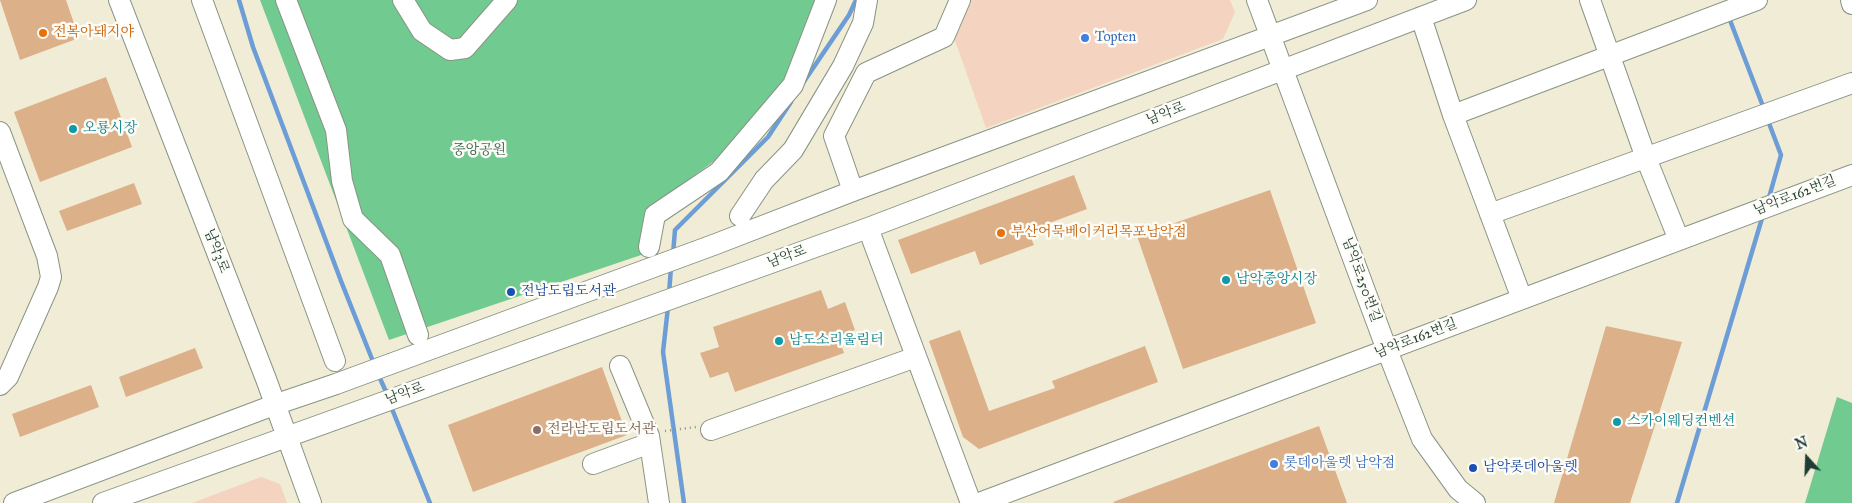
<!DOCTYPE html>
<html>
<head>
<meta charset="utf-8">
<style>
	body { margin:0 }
	#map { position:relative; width:1852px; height:503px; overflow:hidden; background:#f1ecd5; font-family:"IM FELL Great Primer",serif }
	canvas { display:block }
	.north { position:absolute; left:1782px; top:433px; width:50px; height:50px; -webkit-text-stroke:4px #fdfcf7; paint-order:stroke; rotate:340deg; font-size:14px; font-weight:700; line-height:20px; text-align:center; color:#1f3d34 }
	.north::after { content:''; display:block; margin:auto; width:18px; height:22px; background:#1f3d34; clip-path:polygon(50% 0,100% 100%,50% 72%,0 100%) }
</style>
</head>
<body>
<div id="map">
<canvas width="1852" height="503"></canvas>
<div class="north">N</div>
</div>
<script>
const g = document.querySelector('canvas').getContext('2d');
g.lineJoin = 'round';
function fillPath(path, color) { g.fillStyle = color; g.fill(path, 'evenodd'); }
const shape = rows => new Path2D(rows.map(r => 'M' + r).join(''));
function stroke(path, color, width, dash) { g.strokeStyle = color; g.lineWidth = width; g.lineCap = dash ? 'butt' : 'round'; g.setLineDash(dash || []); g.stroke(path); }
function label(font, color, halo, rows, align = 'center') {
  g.font = font + ' "IM FELL Great Primer","Noto Serif KR",serif'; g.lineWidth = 5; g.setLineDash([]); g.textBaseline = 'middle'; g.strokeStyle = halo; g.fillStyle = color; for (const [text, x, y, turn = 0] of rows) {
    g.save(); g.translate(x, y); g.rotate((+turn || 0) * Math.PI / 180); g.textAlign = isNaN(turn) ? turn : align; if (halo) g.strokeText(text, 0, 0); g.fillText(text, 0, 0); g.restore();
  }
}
const built = shape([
	[967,0,1230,0,1235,12,1223,39,986,128,953,35],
	[261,477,280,484,287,503,192,503]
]);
const green = shape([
	[260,0,821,0,772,119,666,196,653,251,389,340],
	[1837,397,1852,403,1852,503,1805,503]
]);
const stream = shape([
	[239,0,253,47,341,281,374,364],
	[1728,15,1764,109],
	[803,83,849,15,856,0],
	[1767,118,1781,155,1768,201],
	[673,254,675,230,768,137,791,102],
	[669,294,671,267],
	[668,307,663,352,684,503],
	[378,374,387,394],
	[390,404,430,503],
	[1677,503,1763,215]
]);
const building = shape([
	[0,0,66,0,79,38,20,60],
	[106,77,132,147,40,182,14,112],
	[1074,175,1087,209,1028,231,1034,245,980,265,975,251,911,274,898,240],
	[134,183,142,204,67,231,59,211],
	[1270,190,1316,323,1183,369,1137,236],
	[821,290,828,309,845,302,855,330,838,336,844,353,735,392,728,372,710,378,700,353,719,347,713,327],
	[1606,326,1682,342,1630,503,1554,503],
	[960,330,989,411,1055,388,1052,381,1145,346,1158,382,979,449,963,437,929,341],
	[195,348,203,368,126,397,119,377],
	[602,367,627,435,473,492,448,425],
	[91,385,99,407,20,437,12,414],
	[1319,426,1347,503,1114,503,1113,502]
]);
const path = shape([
	[665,431,696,427]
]);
const minor = shape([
	[119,0,266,379,311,503],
	[202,0,335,361],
	[286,0,336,130,342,181,353,219,390,255,418,335],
	[403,0,422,31,450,50,465,48,507,0],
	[1257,0,1387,350,1422,439,1458,489,1475,503],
	[1590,0,1646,158,1679,240],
	[1851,0,1852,4],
	[1421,17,1453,115],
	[0,132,47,256,51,277,48,287,8,377,0,385],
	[853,191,834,136,866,73,944,37,960,0],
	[1490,214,1852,83],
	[740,216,764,180,793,150,843,66,863,23,867,0],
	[868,228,971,503],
	[649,247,655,215,719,172,793,85,826,0],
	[1522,299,1453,115,1757,0],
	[620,366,649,436,659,503],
	[711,430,916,357],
	[593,464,650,443],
	[14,503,274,405,336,384,716,244,853,191,1367,0],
	[103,503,868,228,1466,0],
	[979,503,1852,175]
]);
const markers = [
	[43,33,5,"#e8710a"],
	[1085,38,5,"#3f7fe0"],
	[73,129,5,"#0f9aa8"],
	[1001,233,5,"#e8710a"],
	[1226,280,5,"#0f9aa8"],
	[511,292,5,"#1a4fb4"],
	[779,341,5,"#0f9aa8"],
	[1617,422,5,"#0f9aa8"],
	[537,430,5,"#8d6e63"],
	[1274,464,5,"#3f7fe0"],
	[1473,468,5,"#1a4fb4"]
];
const foodNames = [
	["전복아돼지야",53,33],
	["부산어묵베이커리목포남악점",1011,233]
];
const shopNames = [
	["Topten",1095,38],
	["롯데아울렛 남악점",1284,464]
];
const streetNames = [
	["남악로",1166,114,-21],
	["남악로162번길",1795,196,-21],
	["남악3로",216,251,69],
	["남악로",787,257,-20],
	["남악로250번길",1361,280,70],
	["남악로162번길",1416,339,-21],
	["남악로",405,394,-20]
];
const cultureNames = [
	["오룡시장",83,129],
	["남악중앙시장",1236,280],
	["남도소리울림터",789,341],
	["스카이웨딩컨벤션",1627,422]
];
const parkNames = [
	["중앙공원",479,151]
];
const transitNames = [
	["전남도립도서관",521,292],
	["남악롯데아울렛",1483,468]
];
const educationNames = [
	["전라남도립도서관",547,430]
];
fillPath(built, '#f4d3c0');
fillPath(green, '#71ca90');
stroke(stream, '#6c9dd6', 4.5);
fillPath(building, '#dcb088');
stroke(minor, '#889484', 22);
stroke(path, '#889484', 2.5, [1, 4]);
stroke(minor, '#fff', 20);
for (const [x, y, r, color] of markers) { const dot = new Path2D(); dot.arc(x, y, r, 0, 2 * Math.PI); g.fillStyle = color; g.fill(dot); stroke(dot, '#fdfcf7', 2); }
label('14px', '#c56008', '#fdfcf7', foodNames, 'left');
label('14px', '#366cbe', '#fdfcf7', shopNames, 'left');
label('14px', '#1f3d34', '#fdfcf7', streetNames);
label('14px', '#0d838f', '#fdfcf7', cultureNames, 'left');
label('14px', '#34604b', '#fdfcf7', parkNames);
label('14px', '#164399', '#fdfcf7', transitNames, 'left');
label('14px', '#785e54', '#fdfcf7', educationNames, 'left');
</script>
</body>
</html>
